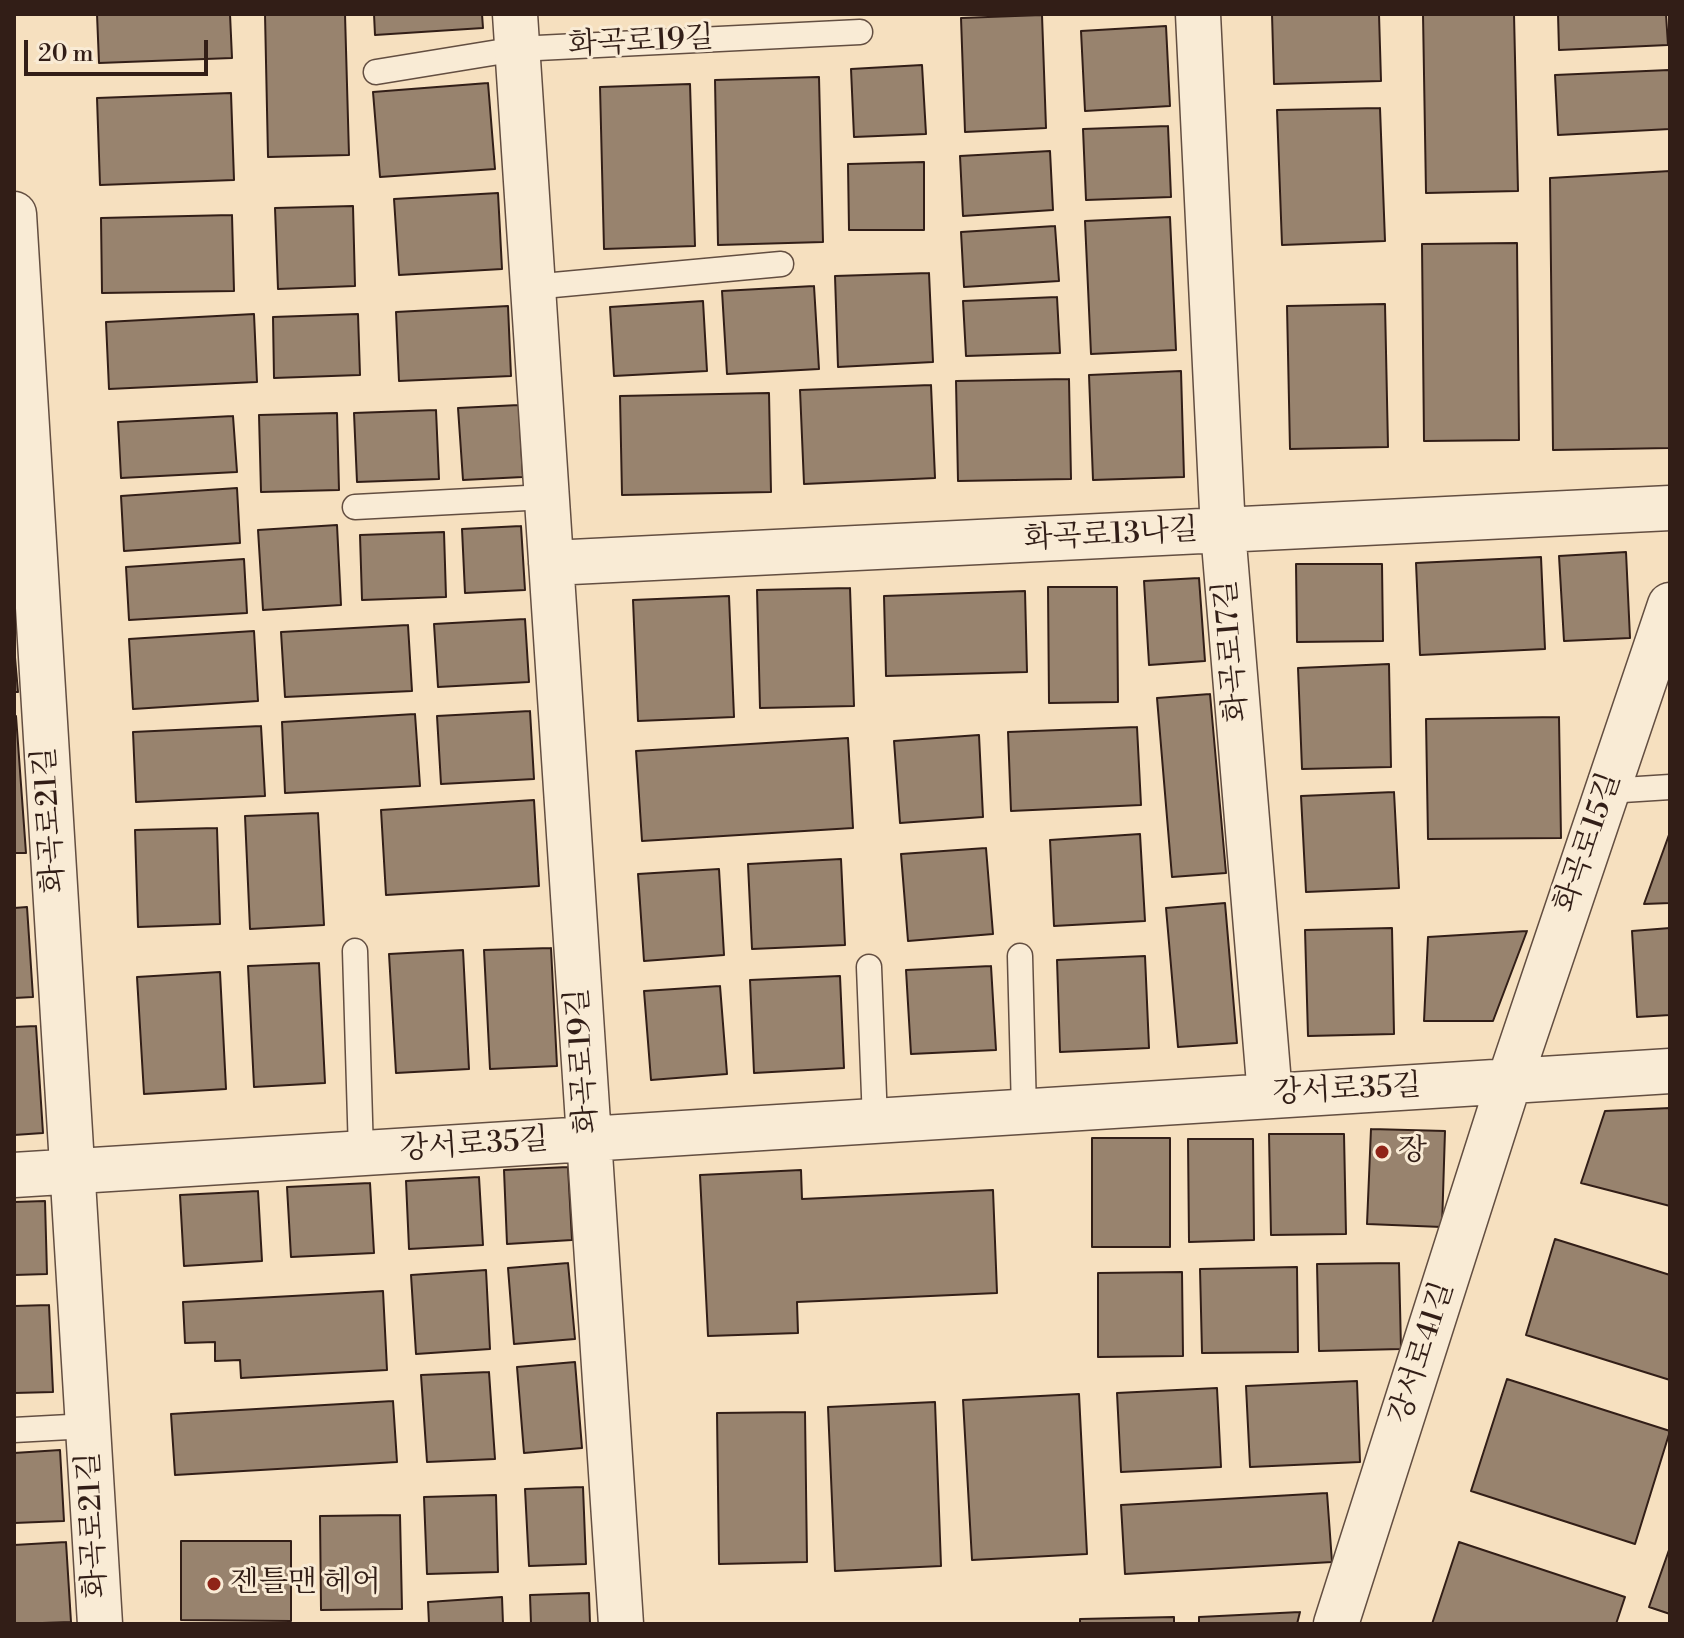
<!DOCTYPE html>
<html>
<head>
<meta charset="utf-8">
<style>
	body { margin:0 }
	#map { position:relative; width:1684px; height:1638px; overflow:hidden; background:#f6e0bf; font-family:"Libre Bodoni",serif }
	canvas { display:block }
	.frame { position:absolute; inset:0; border:16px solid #321e17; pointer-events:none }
	.scale { position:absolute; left:24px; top:40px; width:184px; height:36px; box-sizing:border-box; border:4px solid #321e17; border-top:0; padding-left:10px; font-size:24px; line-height:28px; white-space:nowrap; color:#321e17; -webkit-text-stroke:6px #f9ebd5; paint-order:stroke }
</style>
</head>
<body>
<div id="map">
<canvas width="1684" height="1638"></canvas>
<div class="frame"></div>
<div class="scale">20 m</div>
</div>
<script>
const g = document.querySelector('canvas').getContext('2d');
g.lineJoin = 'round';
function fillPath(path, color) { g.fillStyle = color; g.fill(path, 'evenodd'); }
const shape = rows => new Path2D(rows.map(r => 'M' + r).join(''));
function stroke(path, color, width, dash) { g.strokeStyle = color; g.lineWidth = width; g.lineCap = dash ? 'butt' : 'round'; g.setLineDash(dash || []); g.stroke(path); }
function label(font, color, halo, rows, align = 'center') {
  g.font = font + ' "Libre Bodoni","Noto Serif KR",serif'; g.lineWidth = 6; g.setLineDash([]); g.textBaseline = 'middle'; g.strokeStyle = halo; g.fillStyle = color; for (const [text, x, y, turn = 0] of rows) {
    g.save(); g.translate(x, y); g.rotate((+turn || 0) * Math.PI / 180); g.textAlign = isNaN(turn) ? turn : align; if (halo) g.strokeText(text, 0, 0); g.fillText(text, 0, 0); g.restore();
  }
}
const building = shape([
	[97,14,230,14,232,58,99,63,97,14],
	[265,14,345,14,349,155,268,157,265,14],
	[374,14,482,14,483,28,375,35,374,14],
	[1272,14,1379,14,1381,81,1274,84,1272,14],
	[1423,14,1514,14,1518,191,1426,193,1423,14],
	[1558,14,1666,14,1668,45,1559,50,1558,14],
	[1042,15,1046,128,965,132,961,18,1042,15],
	[1166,26,1170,106,1085,111,1081,31,1166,26],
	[922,65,926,134,854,137,851,69,922,65],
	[1669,70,1670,129,1558,135,1555,75,1669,70],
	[819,77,823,242,718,245,715,80,819,77],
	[488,83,495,169,380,177,373,92,488,83],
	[690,84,695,246,604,249,600,87,690,84],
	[231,93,234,180,100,185,97,98,231,93],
	[1380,108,1385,241,1282,245,1277,110,1380,108],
	[1168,126,1171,197,1086,200,1083,129,1168,126],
	[1050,151,1053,210,963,216,960,156,1050,151],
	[924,162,924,230,849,230,848,164,924,162],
	[1670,171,1670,448,1553,450,1550,178,1670,171],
	[498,193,502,269,399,275,394,199,498,193],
	[353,206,355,286,278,289,275,208,353,206],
	[232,215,234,291,102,293,101,218,232,215],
	[1170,217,1176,350,1091,354,1085,221,1170,217],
	[1055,226,1059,281,964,287,961,232,1055,226],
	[1517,243,1519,440,1424,441,1422,244,1517,243],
	[929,273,933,362,838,367,835,276,929,273],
	[814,286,819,369,727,374,722,291,814,286],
	[1057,297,1060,353,966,356,963,301,1057,297],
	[703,301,707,371,614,376,610,307,703,301],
	[1385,304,1388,447,1290,449,1287,306,1385,304],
	[508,306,511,376,399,381,396,312,508,306],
	[254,314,257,382,109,389,106,322,254,314],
	[358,314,360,375,274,378,273,317,358,314],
	[1181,371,1184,477,1093,480,1089,375,1181,371],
	[1069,379,1071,479,958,481,956,381,1069,379],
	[931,385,935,478,804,484,800,390,931,385],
	[769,393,771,492,622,495,620,396,769,393],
	[519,405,523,477,463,480,458,408,519,405],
	[436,410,439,479,357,482,354,413,436,410],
	[337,413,339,490,261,492,259,415,337,413],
	[233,416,237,472,121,478,118,422,233,416],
	[237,488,240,543,124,551,121,496,237,488],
	[337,525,341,605,263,610,258,530,337,525],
	[521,526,525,590,465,593,462,529,521,526],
	[444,532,446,597,362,600,360,535,444,532],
	[1626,552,1630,638,1564,641,1559,556,1626,552],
	[1541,557,1545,649,1420,655,1416,563,1541,557],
	[244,559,247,613,129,620,126,567,244,559],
	[1296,564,1382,564,1383,641,1297,642,1296,564],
	[1199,578,1205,661,1149,665,1144,581,1199,578],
	[1048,587,1117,587,1118,702,1049,703,1048,587],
	[850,588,854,706,760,708,757,590,850,588],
	[1025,591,1027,672,886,676,884,596,1025,591],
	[729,596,734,717,638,721,633,600,729,596],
	[525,619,529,682,438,687,434,624,525,619],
	[408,625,412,691,285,697,281,632,408,625],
	[254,631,258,701,133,709,129,639,254,631],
	[14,646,18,692,14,692,14,646],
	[1389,664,1391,767,1302,769,1298,668,1389,664],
	[1210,694,1226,873,1172,877,1157,698,1210,694],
	[530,711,534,779,441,784,437,716,530,711],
	[415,714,420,786,285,793,282,722,415,714],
	[14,716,16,716,26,853,14,853,14,716],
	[1559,717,1561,838,1428,839,1426,719,1559,717],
	[261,726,265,796,136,802,133,732,261,726],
	[1137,727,1141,805,1011,811,1008,732,1137,727],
	[979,735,983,817,900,823,894,741,979,735],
	[848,738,853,828,642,841,636,751,848,738],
	[1394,792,1399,888,1306,892,1301,796,1394,792],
	[534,800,539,886,386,895,381,810,534,800],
	[318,813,324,925,250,929,245,816,318,813],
	[217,828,220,924,138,927,135,830,217,828],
	[1670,832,1670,903,1644,904,1670,832],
	[1140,834,1145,921,1054,926,1050,840,1140,834],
	[986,848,993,934,908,941,901,854,986,848],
	[841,859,845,945,752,949,748,864,841,859],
	[719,869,724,955,644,961,638,874,719,869],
	[1225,903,1237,1043,1178,1047,1166,908,1225,903],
	[27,907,33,997,14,998,14,908,27,907],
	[1392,928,1394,1034,1308,1036,1305,930,1392,928],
	[1670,928,1670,1015,1637,1017,1632,931,1670,928],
	[1527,931,1493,1021,1424,1021,1428,937,1527,931],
	[551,948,557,1066,490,1069,484,950,551,948],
	[463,950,469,1069,396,1073,389,954,463,950],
	[1145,956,1149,1048,1060,1052,1057,960,1145,956],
	[319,963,325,1083,254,1087,248,966,319,963],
	[991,966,996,1050,911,1054,906,970,991,966],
	[220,972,226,1089,144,1094,137,977,220,972],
	[840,976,844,1068,754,1073,750,980,840,976],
	[720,986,727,1074,651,1080,644,991,720,986],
	[36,1026,43,1133,14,1135,14,1027,36,1026],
	[1670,1108,1670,1206,1581,1183,1605,1111,1670,1108],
	[1371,1129,1445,1131,1442,1227,1367,1224,1371,1129],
	[1269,1134,1344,1134,1346,1234,1271,1235,1269,1134],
	[1092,1138,1170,1138,1170,1247,1092,1247,1092,1138],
	[1188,1139,1253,1139,1254,1240,1189,1242,1188,1139],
	[568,1167,572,1240,507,1244,504,1170,568,1167],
	[801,1170,802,1199,993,1190,997,1293,797,1302,798,1333,708,1336,700,1175,801,1170],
	[479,1177,483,1245,409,1249,406,1181,479,1177],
	[370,1183,374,1253,291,1257,287,1187,370,1183],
	[258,1191,262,1261,184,1266,180,1195,258,1191],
	[45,1201,47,1274,14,1275,14,1202,45,1201],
	[1555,1239,1670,1275,1670,1380,1526,1335,1555,1239],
	[568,1263,575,1339,514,1344,508,1268,568,1263],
	[1399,1263,1401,1349,1319,1351,1317,1264,1399,1263],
	[1297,1267,1298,1352,1202,1353,1200,1269,1297,1267],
	[486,1270,490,1349,416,1354,411,1275,486,1270],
	[1182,1272,1183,1356,1098,1357,1098,1273,1182,1272],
	[383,1291,387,1370,241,1378,240,1360,215,1361,215,1342,185,1343,183,1302,383,1291],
	[49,1305,53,1392,14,1393,14,1306,49,1305],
	[575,1362,582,1448,524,1453,517,1367,575,1362],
	[489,1372,495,1459,427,1462,421,1375,489,1372],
	[1507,1379,1670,1431,1635,1544,1471,1491,1507,1379],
	[1357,1381,1360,1462,1250,1467,1246,1386,1357,1381],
	[1217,1388,1221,1467,1121,1472,1117,1393,1217,1388],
	[1079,1394,1087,1554,972,1560,963,1400,1079,1394],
	[393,1401,397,1462,175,1475,171,1414,393,1401],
	[935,1402,941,1566,835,1571,828,1407,935,1402],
	[805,1412,807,1562,719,1564,717,1413,805,1412],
	[60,1450,64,1521,14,1523,14,1453,60,1450],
	[583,1487,586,1564,529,1566,525,1489,583,1487],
	[1327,1493,1332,1562,1125,1574,1121,1505,1327,1493],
	[496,1495,498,1572,427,1574,424,1497,496,1495],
	[400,1515,402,1609,321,1610,320,1516,400,1515],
	[181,1541,291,1541,291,1621,181,1620,181,1541],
	[66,1542,71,1622,14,1624,14,1545,66,1542],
	[1459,1542,1625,1597,1616,1624,1432,1624,1459,1542],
	[1669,1550,1670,1550,1670,1614,1649,1607,1669,1550],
	[589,1593,590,1624,531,1624,530,1595,589,1593],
	[502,1597,503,1624,429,1624,428,1602,502,1597],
	[1300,1612,1297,1624,1199,1624,1199,1617,1300,1612],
	[1174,1617,1174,1624,1080,1624,1080,1619,1174,1617]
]);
const service = shape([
	[376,72,517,49,860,32],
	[532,287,781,264],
	[355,507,546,497],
	[1607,791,1670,787],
	[355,951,361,1153],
	[1020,956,1024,1111],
	[869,967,875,1121],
	[14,1430,88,1426]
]);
const minor = shape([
	[515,14,621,1624],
	[1198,14,1223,531,1270,1096],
	[14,214,100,1624],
	[551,563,1670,508],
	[14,1175,1670,1071],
	[1336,1624,1509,1082,1670,605]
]);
const markers = [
	[1382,1152,8,"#8f2418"],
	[214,1584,8,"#8f2418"]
];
const streetNames = [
	["화곡로19길",641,43,-3],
	["화곡로13나길",1111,536,-3],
	["화곡로17길",1233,651,-95],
	["화곡로21길",51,820,-94],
	["화곡로15길",1589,843,-71],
	["화곡로19길",584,1061,-94],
	["강서로35길",1347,1091,-3],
	["강서로35길",474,1146,-4],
	["강서로41길",1423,1353,-72],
	["화곡로21길",94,1525,-93]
];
const poiNames = [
	["장",1398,1152],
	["젠틀맨 헤어",230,1584]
];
fillPath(building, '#98836e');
stroke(building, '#321e17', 2);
stroke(service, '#634e41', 27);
stroke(minor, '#634e41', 47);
stroke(service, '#f9ebd5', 24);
stroke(minor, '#f9ebd5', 44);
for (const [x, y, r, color] of markers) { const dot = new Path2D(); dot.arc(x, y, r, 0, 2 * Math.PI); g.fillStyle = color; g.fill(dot); stroke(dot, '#f9ebd5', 3); }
label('30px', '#321e17', '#f9ebd5', streetNames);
label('30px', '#321e17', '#f9ebd5', poiNames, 'left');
</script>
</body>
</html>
